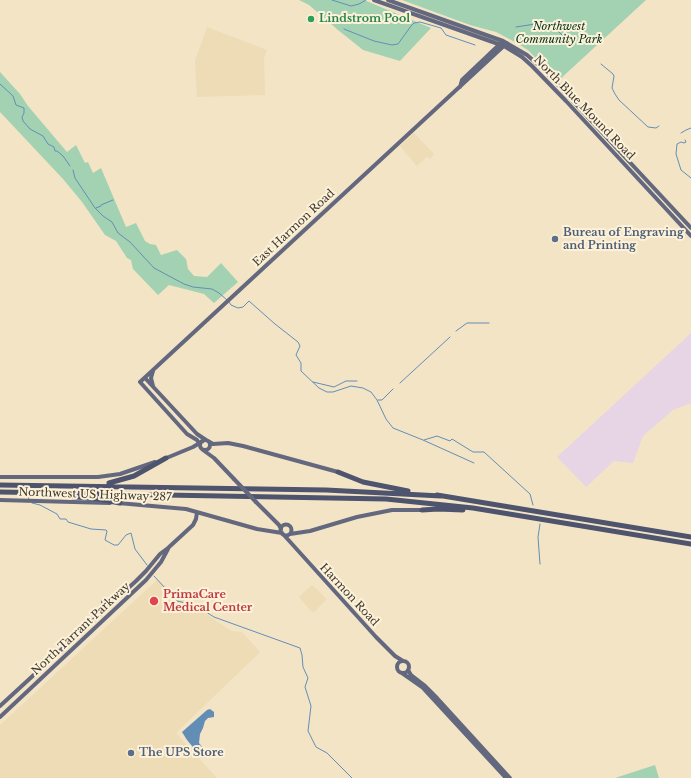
<!DOCTYPE html>
<html>
<head>
<meta charset="utf-8">
<style>
	body { margin:0 }
	canvas { display:block; background:#f2e4c5 }
</style>
</head>
<body>
<canvas width="691" height="778"></canvas>
<script>
const g = document.querySelector('canvas').getContext('2d');
g.lineJoin = 'round';
function fillPath(path, color) { g.fillStyle = color; g.fill(path, 'evenodd'); }
const shape = rows => new Path2D(rows.map(r => 'M' + r).join(''));
function stroke(path, color, width, dash) { g.strokeStyle = color; g.lineWidth = width; g.lineCap = dash ? 'butt' : 'round'; g.setLineDash(dash || []); g.stroke(path); }
function label(font, color, halo, rows, align = 'center') {
  g.font = font + ' "Libre Baskerville",serif'; g.lineWidth = 4; g.setLineDash([]); g.textBaseline = 'middle'; g.strokeStyle = halo; g.fillStyle = color; for (const [text, x, y, turn = 0] of rows) {
    g.save(); g.translate(x, y); g.rotate((+turn || 0) * Math.PI / 180); g.textAlign = isNaN(turn) ? turn : align; if (halo) g.strokeText(text, 0, 0); g.fillText(text, 0, 0); g.restore();
  }
}
const built = shape([
	[207,27,267,50,264,58,265,95,197,97,195,61],
	[414,133,434,154,430,159,427,157,417,166,400,146],
	[157,580,231,631,242,632,260,652,176,733,217,778,0,778,0,725],
	[312,585,327,599,314,612,310,610,299,597]
]);
const industrial = shape([
	[691,333,691,403,673,410,643,436,633,463,614,461,586,487,557,457]
]);
const green = shape([
	[299,0,364,0,431,28,400,61,363,50,338,30,309,5],
	[402,0,646,0,558,81,528,50,515,42,496,32,470,25],
	[0,72,20,94,28,106,67,152,76,145,85,163,88,162,93,173,101,168,126,227,136,223,145,241,150,244,156,245,161,255,177,250,186,259,188,269,194,276,207,277,221,263,238,282,214,303,204,294,169,285,158,295,133,269,131,260,127,258,116,241,105,235,82,202,63,179,0,112],
	[655,765,659,778,615,778]
]);
const water = shape([
	[210,709,214,712,214,717,208,718,205,721,203,728,200,734,199,743,208,754,206,757,202,758,187,740,182,732,207,710]
]);
const stream = shape([
	[332,0,351,6,359,4,366,0],
	[516,27,535,24,548,24,559,32,564,37,573,40],
	[344,29,374,41,392,45,398,44,411,26,414,23,420,22,441,28,446,35,475,45],
	[601,64,613,74,614,76,612,88,615,94,619,100,648,127,656,128,659,126],
	[0,84,13,96,16,105,24,108,24,113,22,117,23,121,30,129,43,136,48,144,54,147,55,151,57,151,63,156,70,166],
	[681,133,686,130,691,128],
	[685,140,686,142,684,143,681,142,677,144,676,154,681,170,691,178],
	[73,170,75,178,95,208,103,216,112,222,118,233,130,242,154,268,184,284,193,287,212,289,219,293,227,300],
	[101,205,113,200],
	[96,208,101,206],
	[229,302,231,305,238,308,243,307,249,301,275,324,298,342,300,346,296,355,301,363,301,371,319,388,327,392,333,392,351,386,363,388,371,392,377,400,386,419,393,428,423,440,474,463],
	[456,331,467,323,489,323],
	[313,382,334,387,346,381,357,381],
	[400,383,450,337],
	[378,400,382,400,393,389],
	[424,440,437,436,450,441,452,439,473,452,484,452,530,494,533,505],
	[26,495,29,499],
	[32,503,40,505,57,514,60,519,66,519,68,522,91,529,106,530,107,531,105,540,114,545,118,545,126,535,131,533,135,549,147,565],
	[540,524,538,537,540,564],
	[154,576,177,601,195,605,214,617,300,648,302,655,303,667,308,678,305,687,311,706,308,731,316,747,327,753,352,778]
]);
const major = shape([
	[374,0,504,46,522,57,532,66,566,101,691,236],
	[388,0,503,41,527,55,542,68,691,228],
	[460,87,462,80,501,43],
	[145,378,197,434,206,440],
	[153,386,151,378,153,371],
	'200 445a5 5 0 1 1 10 0a5 5 0 1 1-10 0Z',
	[208,441,213,444,228,443,243,446,338,472],
	[199,443,197,440,187,434,140,382,507,43],
	[203,450,214,458,234,479],
	[164,459,193,447,203,441],
	[0,477,98,477,120,474,155,462],
	[0,500,110,503],
	[256,502,279,525,281,529],
	[118,503,186,509,257,529,282,533],
	'280.5 530a5.5 5.5 0 1 1 11 0a5.5 5.5 0 1 1-11 0Z',
	[283,534,376,637,395,656,403,661],
	[290,534,310,531,357,517,392,510,422,510],
	[103,602,106,603,113,600],
	'397 667a6 6 0 1 1 12 0a6 6 0 1 1-12 0Z',
	[408,670,411,675,424,685,437,698,510,778],
	[402,673,422,687,506,778],
	[0,706,136,581,146,571,160,554,168,548,193,525,196,519,197,512],
	[0,717,146,580,161,562,168,549]
]);
const highway = shape([
	[338,472,363,482,408,491],
	[109,483,134,476,166,458],
	[0,485,326,490,441,496],
	[0,492,386,499,473,508,691,544],
	[437,495,691,537],
	[66,496,98,499,120,503],
	[422,510,438,509,463,510]
]);
const majorBridge = shape([
	[234,479,256,502]
]);
const markers = [
	[311,19,4,"#2e9e5b"],
	[555,239,4,"#5c6f8a"],
	[154,601,5,"#e0444e"],
	[131,753,4,"#5c6f8a"]
];
const leisureNames = [
	["Lindstrom Pool",319,19]
];
const parkNames = [
	["Northwest",559,27],
	["Community Park",559,40]
];
const streetNames = [
	["North Blue Mound Road",584,108,46],
	["East Harmon Road",294,228,-43],
	["Northwest US Highway 287",95,495,2],
	["Harmon Road",349,595,47],
	["North Tarrant Parkway",81,629,-43]
];
const serviceNames = [
	["Bureau of Engraving",563,233],
	["and Printing",563,246],
	["The UPS Store",139,753]
];
const healthNames = [
	["PrimaCare",163,595],
	["Medical Center",163,608]
];
fillPath(built, '#eddcb5');
fillPath(industrial, '#e7d5e6');
fillPath(green, '#a3d2b3');
fillPath(water, '#628eb6');
stroke(stream, '#628eb6', 1);
stroke(major, '#64687f', 4);
stroke(highway, '#4f546e', 5);
stroke(majorBridge, '#64687f', 4);
for (const [x, y, r, color] of markers) { const dot = new Path2D(); dot.arc(x, y, r, 0, 2 * Math.PI); g.fillStyle = color; g.fill(dot); stroke(dot, '#fdf2d9', 1.5); }
label('bold 11px', '#27864d', '#fdf2d9', leisureNames, 'left');
label('italic 11px', '#03321b', '#fdf2d9', parkNames);
label('11px', '#3d382c', '#fdf2d9', streetNames);
label('bold 11px', '#4e5e75', '#fdf2d9', serviceNames, 'left');
label('bold 11px', '#be3a42', '#fdf2d9', healthNames, 'left');
</script>
</body>
</html>
